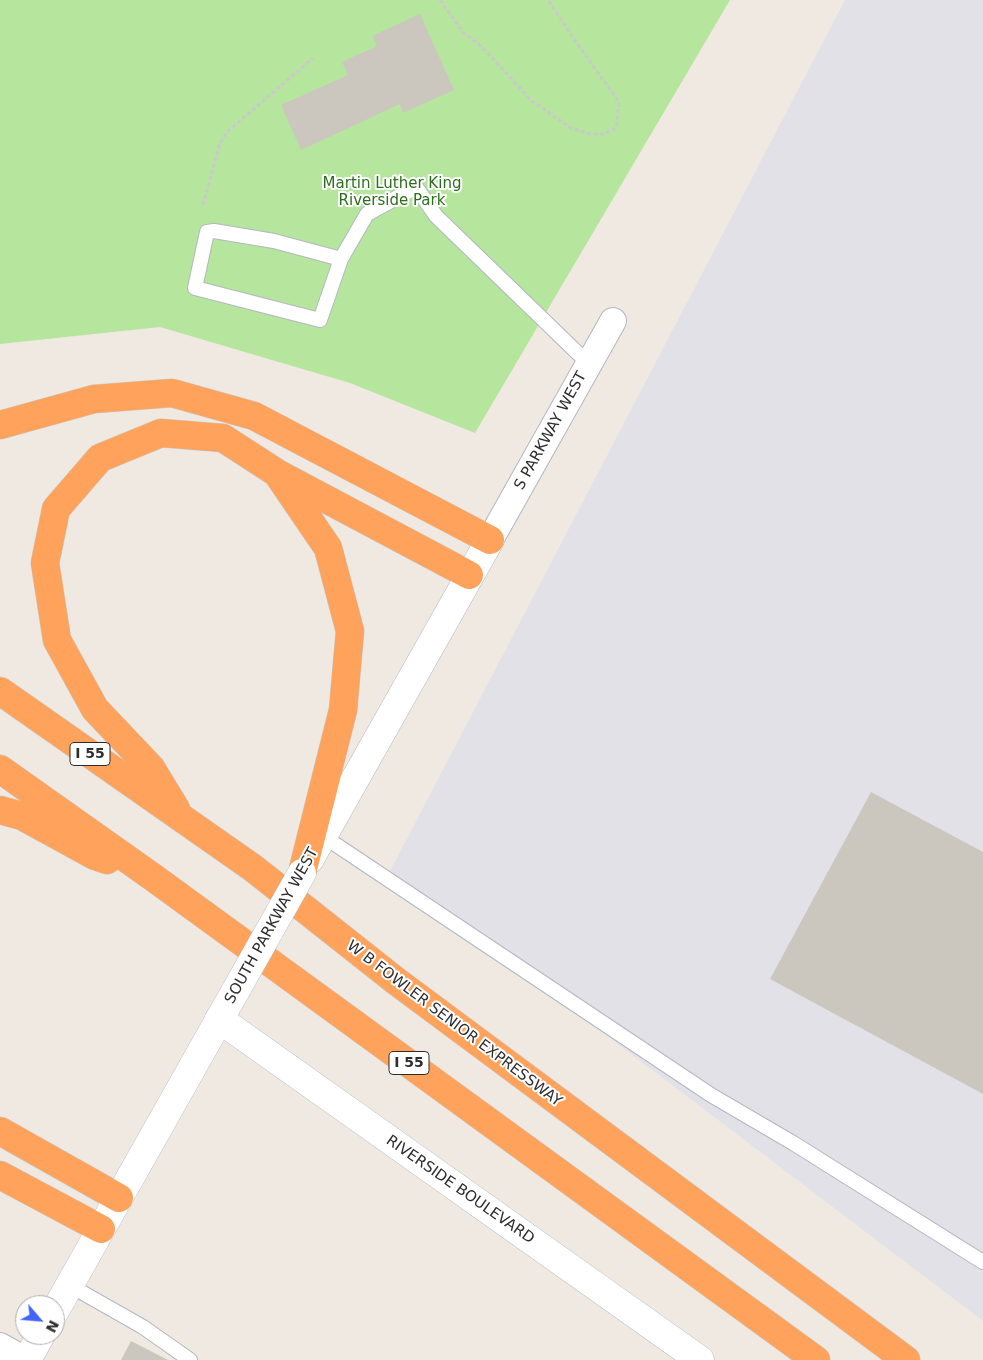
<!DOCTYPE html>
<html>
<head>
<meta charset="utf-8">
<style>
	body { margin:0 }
	#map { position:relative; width:983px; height:1360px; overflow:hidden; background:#efe9e1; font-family:"DejaVu Sans",sans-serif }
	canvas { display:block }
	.north { position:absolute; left:15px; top:1295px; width:50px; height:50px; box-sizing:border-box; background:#fff; border:1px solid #ababab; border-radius:50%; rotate:117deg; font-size:14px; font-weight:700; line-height:20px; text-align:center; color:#2e2e2e }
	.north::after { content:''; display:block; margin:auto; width:18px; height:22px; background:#4264fb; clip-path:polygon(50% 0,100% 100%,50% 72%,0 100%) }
</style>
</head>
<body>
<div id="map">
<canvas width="983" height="1360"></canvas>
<div class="north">N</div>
</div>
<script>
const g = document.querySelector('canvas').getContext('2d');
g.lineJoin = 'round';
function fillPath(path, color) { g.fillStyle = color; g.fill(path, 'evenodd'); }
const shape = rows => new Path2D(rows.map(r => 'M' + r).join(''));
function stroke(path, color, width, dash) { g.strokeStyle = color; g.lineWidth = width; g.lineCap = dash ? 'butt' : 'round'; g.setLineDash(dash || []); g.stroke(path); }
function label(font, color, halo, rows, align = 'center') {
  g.font = font + ' "DejaVu Sans",sans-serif'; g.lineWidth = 4; g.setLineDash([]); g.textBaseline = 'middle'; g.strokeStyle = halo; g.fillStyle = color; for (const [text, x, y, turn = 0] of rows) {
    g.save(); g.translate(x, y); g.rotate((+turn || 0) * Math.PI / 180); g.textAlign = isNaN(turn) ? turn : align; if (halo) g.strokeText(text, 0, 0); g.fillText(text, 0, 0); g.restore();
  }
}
const industrial = shape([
	[845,0,983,0,983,1321,390,871]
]);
const green = shape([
	[0,0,730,0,475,433,350,383,160,327,0,344]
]);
const building = shape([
	[420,14,454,90,403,113,400,104,301,150,281,105,348,75,342,62,377,46,372,36],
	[871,792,983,852,983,1094,770,979],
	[131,1341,168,1360,121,1360]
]);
const path = shape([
	[440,0,463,32,482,47,532,101,571,128,589,134,604,134,616,128,619,102,578,45,548,0],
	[203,205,220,143,227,132,313,58]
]);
const service = shape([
	[341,259,320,320,195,288,207,232,214,231,274,241,341,259,367,214,416,187,436,216,589,364],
	[323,836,711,1095,793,1143,983,1262],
	[69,1285,143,1327,190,1360]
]);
const minor = shape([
	[490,540,613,321],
	[0,1346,25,1360]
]);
const tertiary = shape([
	[219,1019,700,1360]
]);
const secondary = shape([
	[310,859,490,540],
	[55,1311,236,990],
	[27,1360,41,1335]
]);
const motorway = shape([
	[0,425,94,399,172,393,254,416,490,540],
	[279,476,328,548,350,631,343,710,302,873],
	[0,691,253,868,396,981,906,1360],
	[0,769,154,878,816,1360],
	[176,809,151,768,95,709,57,640,45,563,56,509,100,458,161,433,223,438,277,473,469,575],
	[0,810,22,816,95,856,107,860],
	[0,1131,119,1198],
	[0,1175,101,1229]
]);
const secondaryBridge = shape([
	[236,990,302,873]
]);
const shields = [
	[90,754,40],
	[409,1063,40]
];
const shieldNames = [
	["I 55",90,754],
	["I 55",409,1063]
];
const parkNames = [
	["Martin Luther King",392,184],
	["Riverside Park",392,201]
];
const streetNames = [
	["S PARKWAY WEST",551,431,-61],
	["SOUTH PARKWAY WEST",272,926,-61],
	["W B FOWLER SENIOR EXPRESSWAY",454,1024,37],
	["RIVERSIDE BOULEVARD",460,1190,35]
];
fillPath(industrial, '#e3e1e8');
fillPath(green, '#b6e59e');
fillPath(building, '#cbc7bf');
stroke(service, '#b4b7c1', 16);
stroke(minor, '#b4b7c1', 28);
stroke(tertiary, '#b4b7c1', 29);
stroke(secondary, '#b4b7c1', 29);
stroke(motorway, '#c9c9c9', 29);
stroke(path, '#c9c9c9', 3, [4, 2.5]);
stroke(service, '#fff', 14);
stroke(minor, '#fff', 26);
stroke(tertiary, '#fff', 28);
stroke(secondary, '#fff', 28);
stroke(motorway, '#ffa35c', 28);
stroke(secondaryBridge, '#b4b7c1', 29, []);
stroke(secondaryBridge, '#fff', 28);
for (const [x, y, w] of shields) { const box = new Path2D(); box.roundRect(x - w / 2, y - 11.5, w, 23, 4); g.fillStyle = '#fff'; g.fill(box); stroke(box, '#2e2e2e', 1); }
label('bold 14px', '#2e2e2e', null, shieldNames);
label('15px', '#2c6e1b', '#fff', parkNames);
label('15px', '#2e2e2e', '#fff', streetNames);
</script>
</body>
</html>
